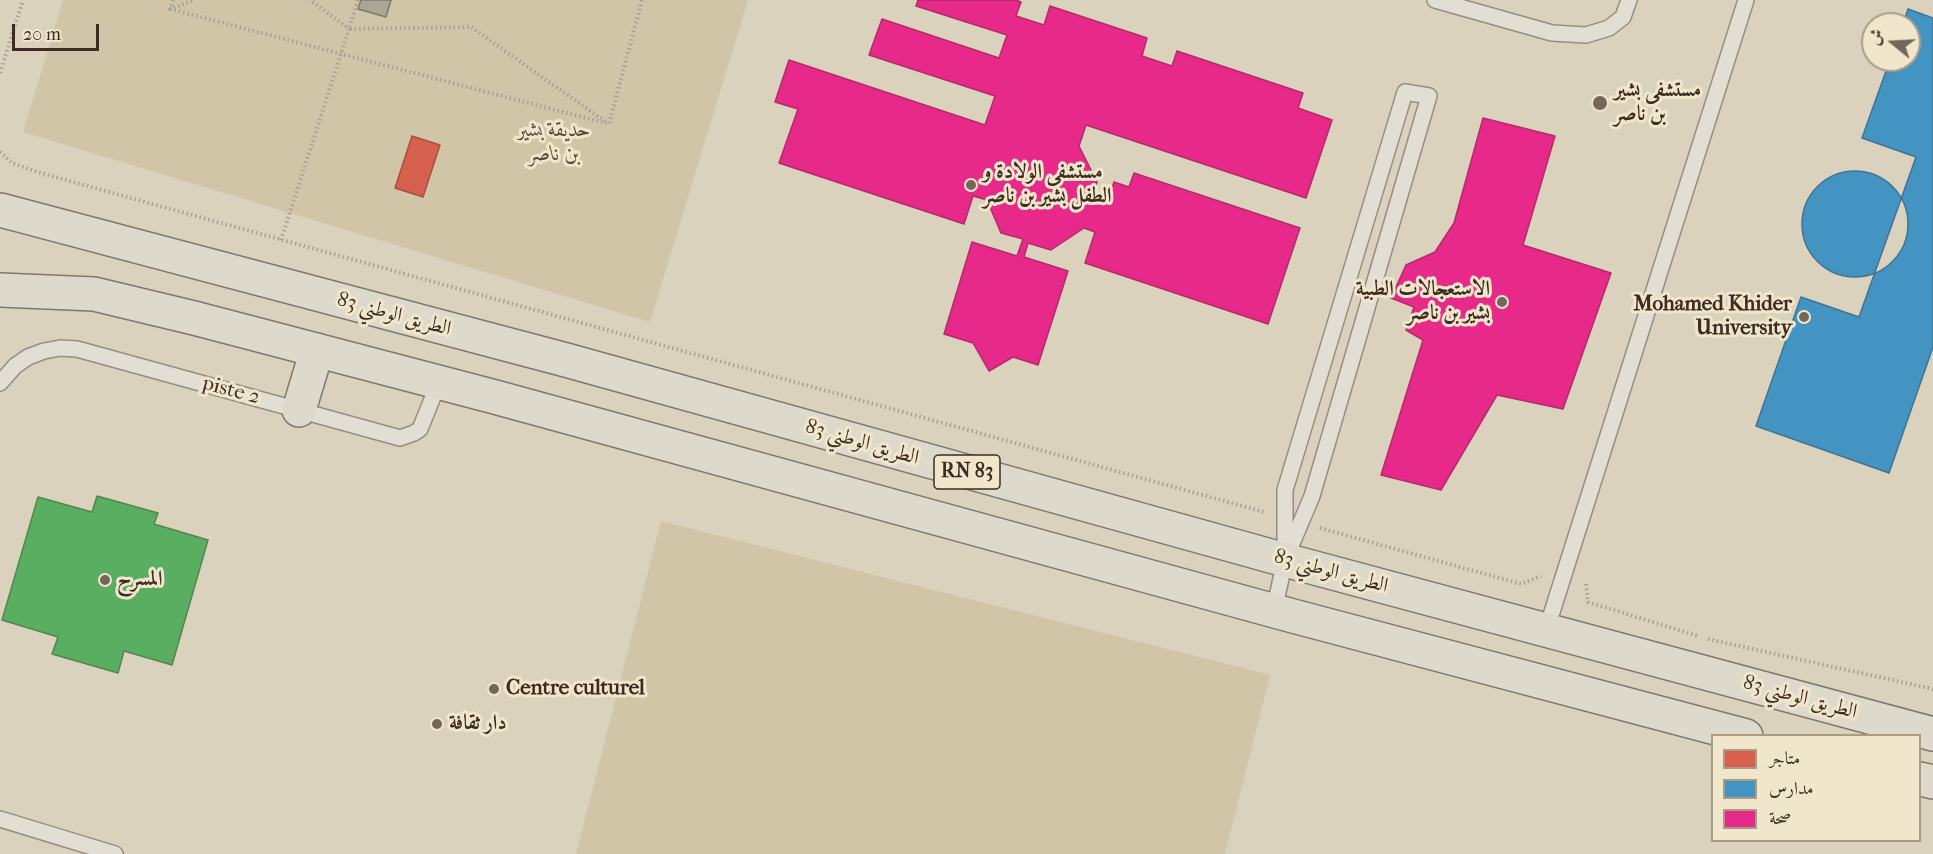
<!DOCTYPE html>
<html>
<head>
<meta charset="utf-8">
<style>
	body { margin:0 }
	#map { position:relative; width:1933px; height:854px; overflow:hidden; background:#dad2bc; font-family:"IM FELL French Canon",Amiri,serif }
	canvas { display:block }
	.legend { position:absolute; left:1711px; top:734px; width:210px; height:108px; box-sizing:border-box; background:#efe6cb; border:2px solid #a89c87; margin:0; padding:8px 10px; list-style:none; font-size:18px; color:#3d2c22 }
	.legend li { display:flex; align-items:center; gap:12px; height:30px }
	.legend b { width:30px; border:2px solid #a89c87 }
	.north { position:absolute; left:1861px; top:12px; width:60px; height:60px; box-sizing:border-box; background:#efe6cb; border:2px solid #a89c87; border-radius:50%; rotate:288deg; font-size:16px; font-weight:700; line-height:24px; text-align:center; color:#3d2c22 }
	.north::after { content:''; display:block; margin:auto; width:21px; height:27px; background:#746658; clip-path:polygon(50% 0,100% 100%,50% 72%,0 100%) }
	.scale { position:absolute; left:12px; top:24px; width:87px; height:27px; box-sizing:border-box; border:3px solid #3d2c22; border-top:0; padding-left:8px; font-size:18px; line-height:21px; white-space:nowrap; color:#3d2c22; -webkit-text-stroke:4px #efe6cb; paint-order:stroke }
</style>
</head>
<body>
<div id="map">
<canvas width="1933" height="854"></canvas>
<ul class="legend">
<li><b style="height:16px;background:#d6604d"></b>متاجر</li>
<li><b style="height:16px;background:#4393c3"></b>مدارس</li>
<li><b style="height:16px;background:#e7298a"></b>صحة</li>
</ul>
<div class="north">ش</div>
<div class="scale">20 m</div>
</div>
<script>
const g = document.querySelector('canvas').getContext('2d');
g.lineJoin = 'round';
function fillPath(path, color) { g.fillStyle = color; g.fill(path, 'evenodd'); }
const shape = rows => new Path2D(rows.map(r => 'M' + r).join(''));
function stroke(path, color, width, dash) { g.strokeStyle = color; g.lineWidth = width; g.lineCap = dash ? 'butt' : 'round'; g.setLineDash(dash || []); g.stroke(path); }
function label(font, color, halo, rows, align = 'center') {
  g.font = font + ' "IM FELL French Canon",Amiri,serif'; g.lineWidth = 6; g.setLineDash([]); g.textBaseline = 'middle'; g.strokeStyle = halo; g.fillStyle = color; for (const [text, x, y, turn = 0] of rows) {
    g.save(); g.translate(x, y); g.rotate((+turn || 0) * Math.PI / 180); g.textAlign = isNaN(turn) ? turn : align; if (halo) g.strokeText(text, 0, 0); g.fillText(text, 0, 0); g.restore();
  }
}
const green = shape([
	[63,0,748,0,650,322,23,132],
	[661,521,1270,675,1225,854,576,854]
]);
const shops = shape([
	[412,136,440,145,423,197,395,188,412,136]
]);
const schools = shape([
	[1908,9,1933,18,1933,347,1889,473,1756,426,1801,297,1859,317,1916,157,1862,138,1890,60,1909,60,1909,24,1903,24,1908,9],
	'1802 224a53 53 0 1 1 106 0a53 53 0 1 1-106 0Z'
]);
const health = shape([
	[918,0,1016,0,1021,2,1016,16,1044,25,1050,6,1147,38,1142,56,1172,66,1177,51,1303,93,1298,108,1332,120,1306,198,1086,125,1079,146,1097,182,1093,195,1108,200,1114,182,1129,187,1134,173,1300,228,1268,324,1085,263,1095,232,1084,228,1051,250,1028,243,1024,257,1068,271,1038,365,1013,357,989,371,973,343,944,334,972,242,1017,256,1023,239,1001,233,987,200,973,196,964,224,779,163,798,109,775,102,789,60,985,125,995,96,869,55,882,19,999,58,1007,35,916,6,918,0],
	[1483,118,1555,136,1523,245,1611,273,1563,409,1497,395,1441,490,1381,475,1423,340,1406,330,1414,307,1391,298,1406,265,1435,252,1454,223,1483,118]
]);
const public = shape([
	[97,496,158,513,154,524,208,540,172,665,124,651,118,673,52,654,58,637,2,620,38,497,92,512,97,496]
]);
const building = shape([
	[361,0,391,0,386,17,358,9,361,0]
]);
const path = shape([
	[173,0,170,9,194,0],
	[358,0,349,29,471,27,606,122],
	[170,9,609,124,642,0],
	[0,73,23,0],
	[0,152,12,163,37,172,1264,512],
	[281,240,349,29,310,0],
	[1320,528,1521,584,1541,576],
	[1586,584,1588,602,1698,636],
	[1708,639,1933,689]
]);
const service = shape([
	[1435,0,1552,33,1586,35,1609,28,1623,17,1629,0],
	[0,383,15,366,28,357,44,351,60,348,77,349,400,438,414,433,420,429,439,382],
	[1274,611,1285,560,1285,490,1405,92,1429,96,1312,496,1285,560],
	[1546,631,1746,0],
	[0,819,115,854]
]);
const trunk = shape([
	[0,210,566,360,1285,560,1933,734],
	[0,290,94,294,194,318,495,397,1293,616,1746,736],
	[299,410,317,350],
	[1920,779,1933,782]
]);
const markers = [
	[1600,103,8,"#746658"],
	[971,185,6,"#746658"],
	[1502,302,6,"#746658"],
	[1804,317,6,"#746658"],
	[105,580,6,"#746658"],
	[494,689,6,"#746658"],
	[437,724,6,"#746658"]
];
const shields = [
	[967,472,66]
];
const shieldNames = [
	["RN 83",967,472]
];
const poiNames = [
	["مستشفى بشير",1614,91],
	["بن ناصر",1614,115],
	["مستشفى الولادة و",983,173],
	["الطفل بشير بن ناصر",983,197],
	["الاستعجالات الطبية",1490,290,"right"],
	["بشير بن ناصر",1490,314,"right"],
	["Mohamed Khider",1792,305,"right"],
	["University",1792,329,"right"],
	["المسرح",117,580],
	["Centre culturel",506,689],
	["دار ثقافة",449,724]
];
const parkNames = [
	["حديقة بشير",554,131],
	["بن ناصر",554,155]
];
const streetNames = [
	["الطريق الوطني 83",394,315,15],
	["piste 2",231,391,15],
	["الطريق الوطني 83",862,443,16],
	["الطريق الوطني 83",1331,572,15],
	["الطريق الوطني 83",1800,698,15]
];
fillPath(green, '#d1c5a8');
fillPath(shops, '#d6604d');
stroke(shops, '#a85040', 1.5);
fillPath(schools, '#4393c3');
stroke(schools, '#417493', 1.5);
fillPath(health, '#e7298a');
stroke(health, '#b42a6b', 1.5);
fillPath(public, '#5aae61');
stroke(public, '#51874e', 1.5);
fillPath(building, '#aca697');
stroke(building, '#7f786c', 1.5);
stroke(service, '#958e81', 18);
stroke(trunk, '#7f786c', 36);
stroke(path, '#a6a298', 4, [1.5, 3]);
stroke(service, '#e2ded3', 15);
stroke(trunk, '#ddd9cb', 33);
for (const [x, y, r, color] of markers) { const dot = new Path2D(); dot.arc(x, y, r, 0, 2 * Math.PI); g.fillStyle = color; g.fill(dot); stroke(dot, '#efe6cb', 2); }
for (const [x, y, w] of shields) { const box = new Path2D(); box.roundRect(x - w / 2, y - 17, w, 34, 4.5); g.fillStyle = '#efe6cb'; g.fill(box); stroke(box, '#3d2c22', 1.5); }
label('bold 20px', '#3d2c22', null, shieldNames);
label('bold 21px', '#3d2c22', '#efe6cb', poiNames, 'left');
label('italic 21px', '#594939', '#efe6cb', parkNames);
label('21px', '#3d2c22', '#efe6cb', streetNames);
</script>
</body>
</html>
